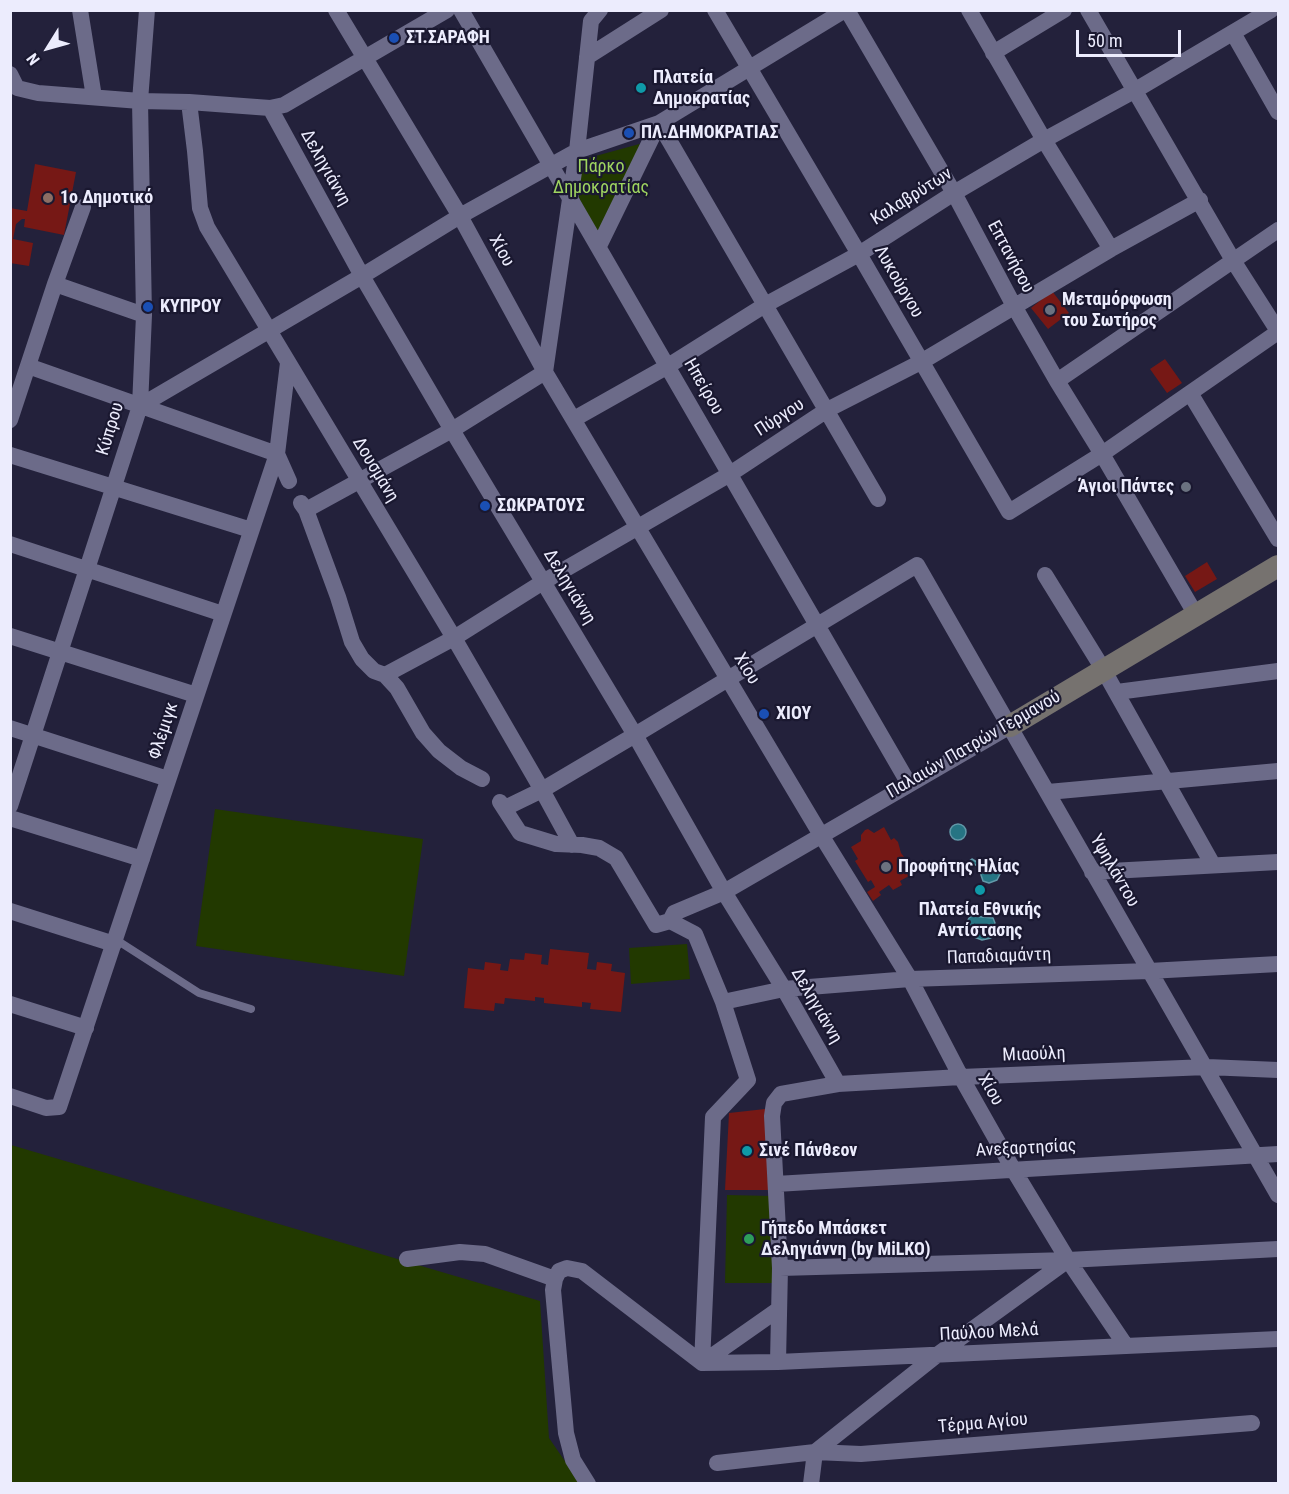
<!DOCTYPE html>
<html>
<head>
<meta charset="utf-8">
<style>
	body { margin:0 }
	#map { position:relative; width:1289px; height:1494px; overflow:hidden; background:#23213b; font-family:"Roboto Condensed",sans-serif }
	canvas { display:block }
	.frame { position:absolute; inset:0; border:12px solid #ececfd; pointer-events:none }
	.north { position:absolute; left:18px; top:18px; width:60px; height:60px; -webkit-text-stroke:4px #1a1830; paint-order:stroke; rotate:233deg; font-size:16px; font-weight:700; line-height:24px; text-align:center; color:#ececfd }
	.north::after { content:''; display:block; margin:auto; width:21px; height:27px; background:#ececfd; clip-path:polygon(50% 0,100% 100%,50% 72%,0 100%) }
	.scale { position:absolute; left:1076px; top:30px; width:105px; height:27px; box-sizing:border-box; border:3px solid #ececfd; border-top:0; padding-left:8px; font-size:18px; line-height:21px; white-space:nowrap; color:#ececfd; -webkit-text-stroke:4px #1a1830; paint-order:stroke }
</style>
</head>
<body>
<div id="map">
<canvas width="1289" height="1494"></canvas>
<div class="frame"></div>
<div class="north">N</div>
<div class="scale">50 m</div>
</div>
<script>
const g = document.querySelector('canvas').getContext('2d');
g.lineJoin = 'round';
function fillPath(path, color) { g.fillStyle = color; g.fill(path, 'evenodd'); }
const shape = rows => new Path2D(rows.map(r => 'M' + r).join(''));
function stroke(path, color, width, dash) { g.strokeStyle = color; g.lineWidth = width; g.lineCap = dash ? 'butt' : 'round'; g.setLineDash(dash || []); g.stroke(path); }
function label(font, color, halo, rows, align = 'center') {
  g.font = font + ' "Roboto Condensed",sans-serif'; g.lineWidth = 4.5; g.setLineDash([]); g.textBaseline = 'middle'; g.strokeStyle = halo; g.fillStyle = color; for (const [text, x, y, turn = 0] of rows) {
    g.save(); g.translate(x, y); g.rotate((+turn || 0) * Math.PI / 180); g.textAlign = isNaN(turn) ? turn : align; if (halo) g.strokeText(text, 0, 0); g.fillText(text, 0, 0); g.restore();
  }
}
const green = shape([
	[643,143,599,237,576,192,581,160],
	[215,809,423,839,404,976,196,946],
	[687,944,690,979,631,984,629,948],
	[11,1145,540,1301,549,1438,580,1483,11,1484],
	[727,1195,772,1196,772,1283,725,1283]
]);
const water = shape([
	'950 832a8 8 0 1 1 16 0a8 8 0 1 1-16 0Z',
	[972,859,983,866,989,864,995,865,1000,874,997,880,989,883,983,881,980,872,981,868,969,861,972,859],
	[972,916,993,918,995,923,991,930,993,934,991,938,982,940,974,937,975,930,968,926,967,922,969,918,972,916]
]);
const building = shape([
	[35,164,76,172,64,235,24,227,25,219,22,219,16,224,13,239,33,243,29,266,10,263,10,208,27,211],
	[1052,291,1069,313,1048,329,1031,308],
	[1165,359,1182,383,1167,393,1150,369],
	[1207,562,1217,579,1195,592,1185,576],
	[884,827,891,840,894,838,898,842,901,853,916,872,900,881,902,885,893,890,889,885,879,892,881,895,873,901,867,892,875,887,871,880,868,882,855,861,858,859,851,847,861,841,861,835,865,830,868,829,874,833],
	[550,949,589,953,587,969,596,970,597,962,612,964,611,971,625,973,621,1012,590,1009,591,1003,582,1002,582,1007,544,1003,544,998,535,997,535,1001,505,998,504,1004,495,1003,494,1011,464,1008,468,968,484,970,485,962,501,964,500,970,508,971,510,959,524,960,525,953,542,955,541,964,548,965],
	[765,1109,770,1190,725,1190,729,1113]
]);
const lane = shape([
	[115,939,199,993,251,1009]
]);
const street = shape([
	[80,10,94,97],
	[336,10,460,216,545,372,821,835,910,979,961,1077,1013,1169,1068,1260,1126,1346],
	[461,10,909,784],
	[715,10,859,254,1009,512,1102,454,1278,332],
	[847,10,954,193,1014,306,1057,381,1102,454,1196,615],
	[969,10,1044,140,1111,249],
	[1088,10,1234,262,1278,331],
	[1233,33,1278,112],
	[993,53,1064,10],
	[587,57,661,10],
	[10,74,17,88,38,93,140,101,189,102,270,108,284,105,447,10],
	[189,102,195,151,200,208,207,227,454,638,542,790,572,845],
	[270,108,362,276,452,430,635,735,724,892,784,989,838,1084],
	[659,123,878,499],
	[599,246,659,123],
	[55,284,144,315],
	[28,366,277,454],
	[545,372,577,151,591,21,600,10],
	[1057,381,1278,230],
	[1190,393,1278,539],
	[140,406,362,276,460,216,577,151,659,123,845,10],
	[574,419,668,366,765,305,859,254,954,193,1044,140,1134,91,1271,10],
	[10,420,55,284,83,207],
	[277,454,289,481],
	[10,455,251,530],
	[301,503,306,510,338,597,352,642,362,659,374,671,385,675,397,688,423,733,439,751,461,768,482,779],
	[306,510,452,430,545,372],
	[10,544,223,614],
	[1045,575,1103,669,1213,865],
	[10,636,196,695],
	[385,675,454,638,543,582,730,474,827,410,921,362,1111,249,1200,200],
	[1117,692,1278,671],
	[10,728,168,779],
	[1048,792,1278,771],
	[500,802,520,833,556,844,582,845,599,848,616,858,656,925,670,921,695,934,723,1002,748,1080,713,1117,702,1363],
	[10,806,140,406,144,315,140,101,147,10],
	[505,808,542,790,635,735,917,565,1278,1195],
	[10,818,142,859],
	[1092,872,1278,862],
	[10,911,114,944],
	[670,921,674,913,724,892,1010,726],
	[723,1002,784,989,910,979,1149,971,1278,964],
	[10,1004,86,1028],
	[10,1096,46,1108,59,1107,277,454,288,363],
	[776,1184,1278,1154],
	[407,1259,460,1252,485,1254,555,1279],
	[780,1268,1068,1260,1278,1249],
	[778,1362,780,1268,772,1116,774,1103,781,1094,838,1084,961,1077,1207,1067,1278,1070],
	[702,1363,778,1362,1278,1339],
	[702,1363,779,1309],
	[717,1463,815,1452,861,1454,1252,1423],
	[588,1484,573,1460,566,1433,553,1290,555,1279,559,1271,567,1268,582,1271,702,1363],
	[811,1484,815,1452,937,1355,1068,1260]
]);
const secondary = shape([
	[1010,726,1278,566]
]);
const markers = [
	[394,38,6,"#1a4fb4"],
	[641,88,6,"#0f9aa8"],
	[629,133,6,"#1a4fb4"],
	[48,198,6,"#8d6e63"],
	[148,307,6,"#1a4fb4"],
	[1050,310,6,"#6b7280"],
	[1186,487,6,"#6b7280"],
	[485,506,6,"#1a4fb4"],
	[764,714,6,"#1a4fb4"],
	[886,867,6,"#6b7280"],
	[980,890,6,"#0f9aa8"],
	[747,1151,6,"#0f9aa8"],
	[749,1239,6,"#2e9e5b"]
];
const poiNames = [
	["ΣΤ.ΣΑΡΑΦΗ",406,38],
	["Πλατεία",653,78],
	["Δημοκρατίας",653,99],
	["ΠΛ.ΔΗΜΟΚΡΑΤΙΑΣ",641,133],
	["1ο Δημοτικό",60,198],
	["Μεταμόρφωση",1062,300],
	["του Σωτήρος",1062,321],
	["ΚΥΠΡΟΥ",160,307],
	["Άγιοι Πάντες",1174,487,"right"],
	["ΣΩΚΡΑΤΟΥΣ",497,506],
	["ΧΙΟΥ",776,714],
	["Προφήτης Ηλίας",898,867],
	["Πλατεία Εθνικής",980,910,"center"],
	["Αντίστασης",980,931,"center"],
	["Σινέ Πάνθεον",759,1151],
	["Γήπεδο Μπάσκετ",761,1229],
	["Δεληγιάννη (by MiLKO)",761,1250]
];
const parkNames = [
	["Πάρκο",601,167],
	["Δημοκρατίας",601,188]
];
const streetNames = [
	["Δεληγιάννη",325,168,61],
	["Καλαβρύτων",912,197,-32],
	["Χίου",501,251,61],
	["Επτανήσου",1010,257,62],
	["Λυκούργου",898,282,60],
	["Ηπείρου",703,387,60],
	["Πύργου",780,418,-33],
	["Κύπρου",111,429,-73],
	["Δουσμάνη",375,470,59],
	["Δεληγιάννη",569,587,59],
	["Χίου",746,669,59],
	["Φλέμιγκ",164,731,-72],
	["Παλαιών Πατρών Γερμανού",974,745,-30],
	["Υψηλάντου",1114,871,60],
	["Παπαδιαμάντη",999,957,-2],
	["Δεληγιάννη",816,1006,60],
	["Μιαούλη",1034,1055,-2],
	["Χίου",990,1090,60],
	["Ανεξαρτησίας",1026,1149,-3],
	["Παύλου Μελά",989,1333,-3],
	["Τέρμα Αγίου",983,1424,-5]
];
fillPath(green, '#223900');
fillPath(water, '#267483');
stroke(water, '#6198a8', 1.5);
fillPath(building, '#761815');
stroke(lane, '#6c6b89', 8);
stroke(street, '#6c6b89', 16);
stroke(secondary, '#76726f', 22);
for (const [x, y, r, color] of markers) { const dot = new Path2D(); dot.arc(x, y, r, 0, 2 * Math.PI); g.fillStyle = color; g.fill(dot); stroke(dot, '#1a1830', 2); }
label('bold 18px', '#ececfd', '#1a1830', poiNames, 'left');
label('18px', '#9fd560', '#1a1830', parkNames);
label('18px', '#ececfd', '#1a1830', streetNames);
</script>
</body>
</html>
